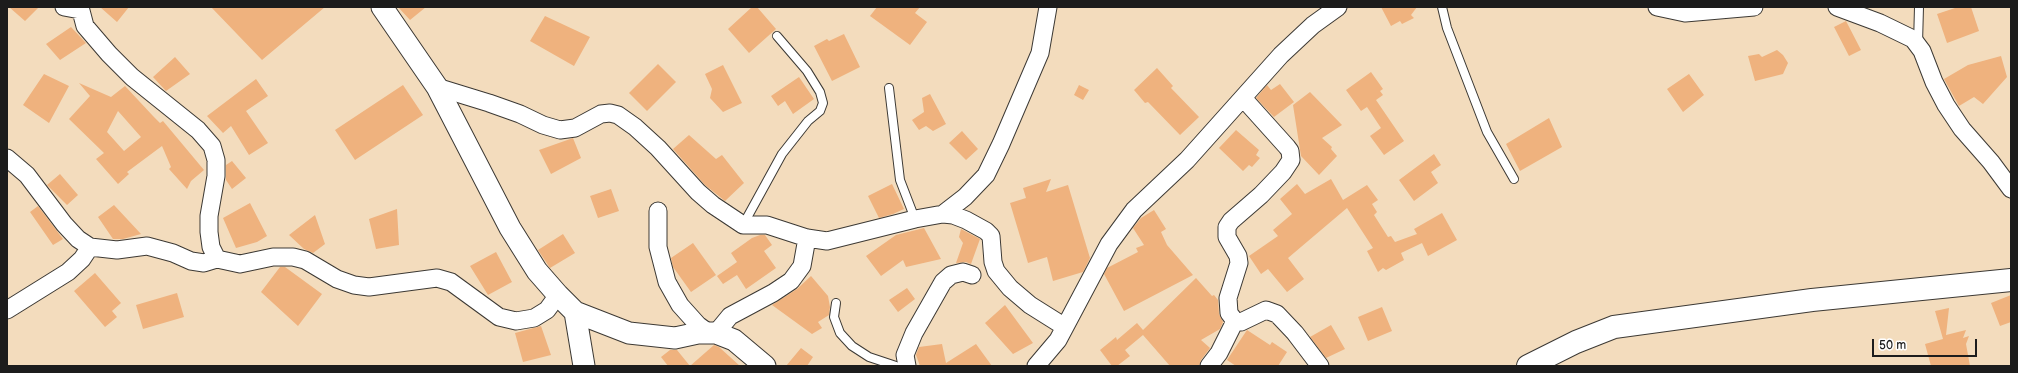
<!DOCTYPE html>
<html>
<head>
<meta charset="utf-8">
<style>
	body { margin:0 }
	#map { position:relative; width:2018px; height:373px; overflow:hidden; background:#f3dcbd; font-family:"Balsamiq Sans",sans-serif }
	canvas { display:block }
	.frame { position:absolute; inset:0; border:8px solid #1c1c1c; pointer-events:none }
	.scale { position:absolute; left:1872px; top:339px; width:105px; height:18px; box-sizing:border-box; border:2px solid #1c1c1c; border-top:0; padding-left:5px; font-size:12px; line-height:14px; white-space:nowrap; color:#1c1c1c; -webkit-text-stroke:3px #fff; paint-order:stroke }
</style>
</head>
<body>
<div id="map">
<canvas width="2018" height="373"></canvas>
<div class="frame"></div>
<div class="scale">50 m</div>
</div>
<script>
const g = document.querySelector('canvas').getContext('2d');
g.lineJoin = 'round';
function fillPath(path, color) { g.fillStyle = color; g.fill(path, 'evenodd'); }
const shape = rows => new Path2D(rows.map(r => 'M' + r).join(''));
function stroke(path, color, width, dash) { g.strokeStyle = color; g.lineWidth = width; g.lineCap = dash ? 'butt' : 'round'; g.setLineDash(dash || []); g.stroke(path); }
const building = shape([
	[9,7,39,7,25,21],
	[100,7,129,7,117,22],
	[211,7,325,7,262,60],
	[398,7,426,7,410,20],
	[752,7,757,7,776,29,749,53,728,29],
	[877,7,920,7,915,13,927,22,910,45,870,16],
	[1381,7,1417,7,1411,15,1414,18,1402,24,1400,21,1391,26],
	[1958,7,1971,7,1979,31,1947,43,1937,14],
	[545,16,590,37,574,66,530,41],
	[1846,21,1861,50,1849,56,1834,27],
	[71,27,86,43,60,60,46,44],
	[844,34,860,67,832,81,814,46,827,39,829,41],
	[1777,50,1783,55,1788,63,1783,74,1755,81,1748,56,1759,54,1762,57],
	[2001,56,2007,77,1983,104,1974,97,1959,106,1944,79,1968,65],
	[175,57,190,74,166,91,153,77],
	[658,64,676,82,647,111,629,93],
	[723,65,742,103,723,112,710,98,712,89,705,74],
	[1157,68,1173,86,1171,88,1199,117,1180,135,1148,102,1145,103,1134,90],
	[1371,72,1383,89,1380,91,1383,95,1376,100,1404,141,1384,155,1370,136,1381,128,1367,107,1361,111,1346,90],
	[44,74,69,86,49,123,23,105],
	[1689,74,1704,95,1683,112,1667,89],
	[799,77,814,99,793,114,785,101,778,106,771,96],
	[256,79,268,96,246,111,268,143,249,155,231,126,223,133,207,116],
	[79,83,111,97,125,86,153,116,160,123,163,121,204,170,191,181,187,189,169,169,171,167,162,146,127,172,129,174,118,184,96,159,104,153,69,119,90,96],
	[118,111,141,137,124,151,107,132],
	[1280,84,1294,102,1274,117,1256,98,1267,85,1271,90],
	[403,85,423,115,355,160,335,130],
	[1079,85,1089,90,1083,100,1074,95],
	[1310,92,1342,125,1322,138,1332,147,1331,149,1337,156,1319,175,1301,156,1293,105],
	[930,94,946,124,933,131,926,126,919,130,912,120,924,112,922,98],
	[1549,118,1562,147,1520,171,1506,144],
	[1236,130,1259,150,1256,155,1260,158,1252,167,1249,165,1243,171,1219,148],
	[962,131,978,149,966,160,949,143],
	[689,135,716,159,722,155,744,183,725,201,705,185,673,149],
	[573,138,581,158,551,174,539,150],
	[1434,154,1441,165,1431,172,1438,183,1414,201,1399,180],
	[232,161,246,178,232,189,226,180,226,165],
	[60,174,78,195,67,205,47,185],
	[1051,179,1046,192,1068,185,1090,258,1083,272,1053,281,1047,257,1028,263,1010,203,1026,198,1023,188],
	[1331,179,1343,200,1367,185,1378,200,1372,204,1377,212,1374,215,1388,237,1391,236,1395,242,1417,234,1414,229,1442,213,1457,240,1428,256,1422,243,1401,253,1404,260,1386,270,1383,268,1378,272,1367,251,1373,248,1347,208,1288,258,1304,279,1287,292,1268,269,1261,274,1249,256,1278,236,1273,230,1292,214,1280,199,1297,184,1305,194],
	[892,184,904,209,893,214,879,218,868,196],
	[611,189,619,211,598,218,590,196],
	[250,203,267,236,257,242,236,248,223,218],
	[114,205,141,234,123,239,113,239,98,217],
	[38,206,63,239,53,245,30,212],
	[397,209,399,245,376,249,369,219],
	[1154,210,1166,229,1161,232,1167,245,1193,275,1124,311,1104,274,1107,268,1138,252,1136,248,1144,245,1133,228,1141,218],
	[315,215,325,244,313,253,304,249,289,235],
	[924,228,941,259,906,267,903,260,881,276,866,256,896,235],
	[961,229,980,239,971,264,966,262,956,263,963,243,959,237],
	[563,234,575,253,550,268,538,250],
	[760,235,765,235,772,245,764,251,776,268,746,289,737,275,723,284,717,276,737,262,731,253,752,238],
	[693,243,716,275,691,292,673,267,671,258],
	[496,252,512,282,488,295,470,266],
	[280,267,285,267,322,294,298,326,261,292],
	[95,273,121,303,112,311,117,317,105,327,74,291],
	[811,276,828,296,830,307,829,315,818,322,822,328,812,334,772,305,797,289],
	[1196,278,1212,296,1214,295,1218,300,1219,314,1223,322,1220,329,1201,340,1210,348,1201,360,1199,366,1170,366,1143,335,1125,350,1130,356,1117,366,1112,366,1100,350,1116,337,1117,340,1137,323,1143,330],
	[907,288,915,299,898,312,889,300],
	[177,293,184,317,143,329,136,305],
	[2011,295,2011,322,2000,326,1991,303],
	[1005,305,1033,343,1013,354,985,323],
	[1382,307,1392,331,1368,341,1358,317],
	[1949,308,1946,335,1966,330,1963,338,1969,336,1966,344,1970,366,1931,366,1925,344,1943,339,1935,311],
	[1331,325,1345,349,1326,358,1310,337],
	[541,326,551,355,523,362,515,333],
	[1247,330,1270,345,1272,342,1287,352,1278,366,1236,366,1227,360],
	[942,344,946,363,976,344,992,366,920,366,916,355,919,347],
	[714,345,719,347,740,366,668,366,661,357,670,350,677,350,690,366],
	[801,348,813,357,807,366,786,366]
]);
const service = shape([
	[1442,7,1447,28,1487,132,1514,179],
	[1918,44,1919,7],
	[889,88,900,180,915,219],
	[743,225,782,154,808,121,820,111,823,103,820,92,807,71,777,36],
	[836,303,834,317,840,333,852,346,869,357,896,366]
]);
const minor = shape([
	[64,7,80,10],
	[80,7,85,26,109,54,132,77,198,130,212,146,216,160,216,176,209,216,209,232,211,247,217,259,240,264,273,257,293,257,305,260,337,279,354,285,369,287,437,278,451,282,499,317,516,321,534,318,547,310,558,295],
	[1657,7,1685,13,1754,7],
	[1837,7,1880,23,1913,39,1922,51,1934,82,1946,105,1962,129,1991,162,2011,189],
	[437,87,489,103,520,114,543,125,560,130,575,128,601,114,610,113,618,115,635,127,658,148,698,192,713,205,743,225,767,225,807,238,827,241,915,219,943,214,953,215,966,220,986,231,991,236,993,262,996,271,1010,288,1030,305,1065,327],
	[1243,98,1287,147,1290,151,1291,160,1283,172,1261,195,1231,221,1227,227,1227,237,1238,256,1239,263,1228,298,1229,313,1235,321,1241,322,1266,310,1277,314,1295,333,1320,366],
	[7,158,27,175,64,224,78,239,90,247,117,250,147,246,173,253,191,261,204,263,217,259],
	[658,211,658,247,667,282,680,305,698,325,709,333],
	[943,214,965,197,986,175,1001,144,1040,53,1048,7],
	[7,310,68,272,82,259,90,247],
	[716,333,730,316,773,293,791,281,802,266,807,238],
	[907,366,905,355,914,333,943,282,951,275,963,272,972,275],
	[1036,366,1058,340,1109,244,1134,210,1187,160,1281,55,1313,25,1338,7],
	[1209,366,1219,353,1235,321]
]);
const tertiary = shape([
	[382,7,437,87,510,228,537,271,558,295,575,312,629,333,675,338,698,333,716,333,734,340,765,366],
	[575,312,584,366]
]);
const secondary = shape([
	[1528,366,1576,342,1614,327,1812,300,2011,280]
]);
fillPath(building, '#efb27e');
stroke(service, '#3c3934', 10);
stroke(minor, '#3c3934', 19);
stroke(tertiary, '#3c3934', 23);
stroke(secondary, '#3c3934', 24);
stroke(service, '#fff', 8);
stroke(minor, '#fff', 17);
stroke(tertiary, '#fff', 21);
stroke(secondary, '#fff', 22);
</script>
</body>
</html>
